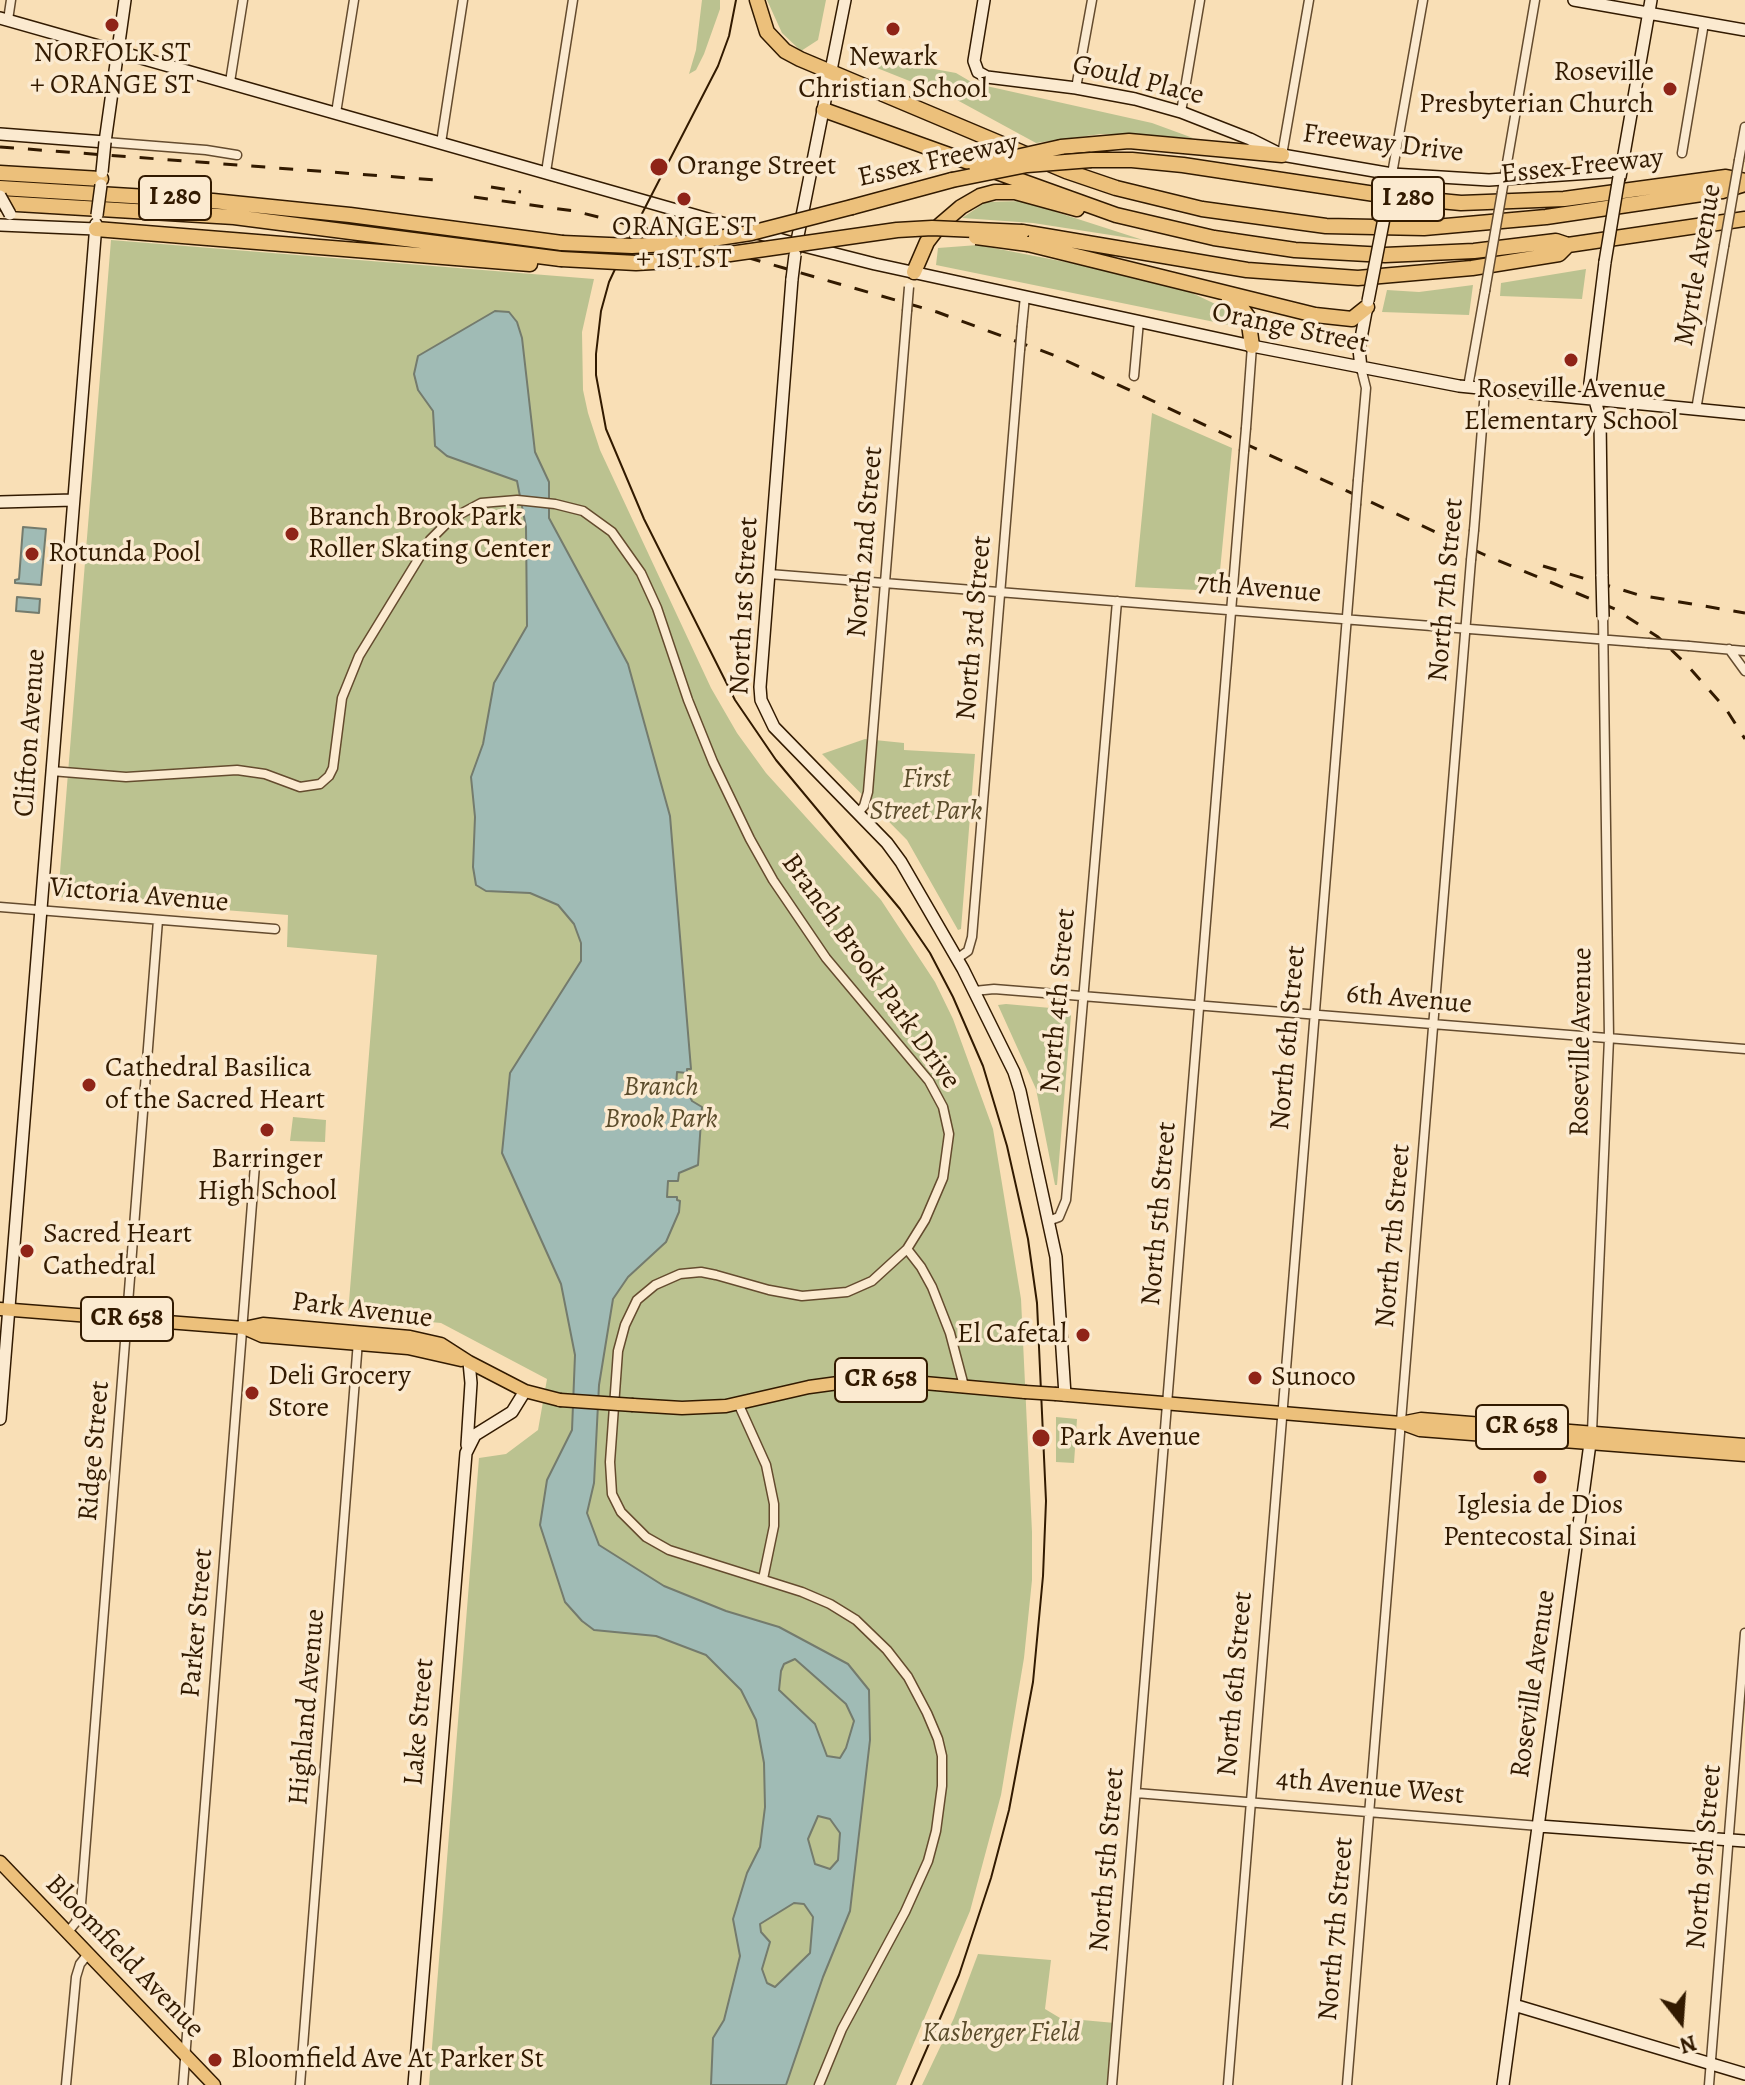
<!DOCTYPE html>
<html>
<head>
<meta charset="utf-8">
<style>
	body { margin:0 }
	#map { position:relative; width:1745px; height:2085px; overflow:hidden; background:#f9dfb6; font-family:Alegreya,serif }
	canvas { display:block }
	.north { position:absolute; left:1641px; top:1981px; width:80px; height:80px; -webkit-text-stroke:6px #fbead0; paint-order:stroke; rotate:163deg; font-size:22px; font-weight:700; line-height:32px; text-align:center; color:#321a00 }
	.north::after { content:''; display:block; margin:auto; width:28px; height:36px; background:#321a00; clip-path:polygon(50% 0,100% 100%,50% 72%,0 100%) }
</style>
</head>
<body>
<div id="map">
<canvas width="1745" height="2085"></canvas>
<div class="north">N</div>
</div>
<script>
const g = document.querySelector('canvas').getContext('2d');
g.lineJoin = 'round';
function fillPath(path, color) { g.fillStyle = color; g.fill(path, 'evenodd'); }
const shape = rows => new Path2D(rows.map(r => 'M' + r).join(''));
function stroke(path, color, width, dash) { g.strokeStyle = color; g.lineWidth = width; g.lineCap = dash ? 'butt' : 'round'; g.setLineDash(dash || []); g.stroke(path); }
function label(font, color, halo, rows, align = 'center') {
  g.font = font + ' Alegreya,serif'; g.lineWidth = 7; g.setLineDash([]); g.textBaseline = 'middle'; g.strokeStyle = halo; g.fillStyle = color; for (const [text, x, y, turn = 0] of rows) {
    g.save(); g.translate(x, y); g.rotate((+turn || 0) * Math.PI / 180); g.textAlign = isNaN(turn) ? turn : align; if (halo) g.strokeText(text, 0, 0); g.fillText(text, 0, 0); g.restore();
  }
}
const green = shape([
	[702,0,720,0,720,9,704,54,696,70,689,74,696,50],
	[767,0,826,0,818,40,801,51,782,33],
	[874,58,956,73,973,83,1152,123,1193,138,1101,134,1036,143,957,100,872,66],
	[1022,201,1143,240,1033,223,962,218,986,202],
	[111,240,594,279,582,332,583,390,588,413,600,450,711,688,737,733,766,773,881,900,935,982,953,1019,993,1129,1021,1299,1032,1532,1032,1580,1024,1658,1001,1795,970,1911,896,2085,429,2085,479,1458,506,1454,538,1430,547,1379,441,1323,348,1314,377,955,287,947,288,915,58,897],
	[978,245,1081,265,1190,292,1230,311,1239,327,936,265,938,248],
	[1586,269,1582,299,1500,296,1501,283],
	[1473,285,1469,315,1382,312,1387,290,1419,292],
	[1152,413,1232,448,1218,591,1135,587],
	[865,739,904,743,904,750,975,754,961,929,958,930,907,840,822,754],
	[1006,1004,1062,1009,1071,1015,1057,1185,1055,1185,1036,1089,998,1005],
	[293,1117,326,1120,325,1142,290,1141],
	[1056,1417,1077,1419,1074,1463,1056,1462],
	[978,1954,1051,1960,1045,2009,1060,2018,1115,2023,1109,2085,922,2085,954,2018]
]);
const water = shape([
	[495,311,509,312,517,322,522,338,535,452,549,482,549,518,628,664,670,816,691,1069,687,1069,687,1073,677,1072,676,1087,686,1088,692,1101,702,1107,698,1165,679,1173,678,1181,668,1181,667,1197,677,1197,677,1200,680,1201,679,1212,666,1242,628,1277,613,1299,599,1385,594,1483,587,1513,599,1545,664,1586,726,1611,779,1627,848,1664,869,1690,870,1740,850,1911,823,1977,786,2085,711,2085,713,2038,724,2020,740,1956,733,1919,747,1873,760,1847,765,1807,764,1763,756,1720,741,1690,706,1655,656,1636,594,1630,582,1621,565,1602,540,1525,547,1480,572,1430,575,1355,561,1284,502,1153,510,1073,581,961,581,943,574,924,558,905,530,893,486,891,476,885,473,867,475,817,471,777,483,744,494,683,527,626,526,527,517,481,447,456,435,446,433,411,418,390,414,374,418,356,495,311],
	[795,1659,846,1704,854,1721,846,1748,840,1758,827,1756,815,1724,779,1690,781,1671,784,1664,795,1659],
	[818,1816,830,1819,840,1833,838,1860,830,1869,815,1864,808,1839,818,1816],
	[794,1903,804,1904,813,1917,810,1953,775,1987,767,1983,762,1969,770,1942,761,1932,760,1924,794,1903],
	[23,527,46,529,41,585,15,583,15,580,19,579,23,527],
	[17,597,40,599,39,613,16,611,17,597]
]);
const street = shape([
	[8,20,11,0],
	[230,82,243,0],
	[1076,88,1092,0],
	[1181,112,1200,0],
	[336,113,354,0],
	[105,142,206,150,237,155],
	[441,143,463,0],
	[1682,153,1704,23],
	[1282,155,1309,0],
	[1739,160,1745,127],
	[546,172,573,0],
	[1392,174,1423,0],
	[1502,192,1535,0],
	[1022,326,1025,296],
	[1134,376,1139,321],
	[1468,387,1485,291],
	[1696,410,1724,246],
	[1246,428,1252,346],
	[1358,480,1366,388,1361,368],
	[1474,530,1485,390],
	[769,574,1648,643],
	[1689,646,1745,651],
	[1729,649,1745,671],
	[51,771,126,777,237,770,265,774,300,787,320,784,329,776,333,768,342,698,359,656,430,540,451,519,481,503,517,500,555,504,583,511,612,532,641,573,657,608,688,700,713,762,750,839,773,880,826,958,929,1081,943,1107,949,1134,943,1178,925,1220,907,1249,872,1281,847,1292,802,1296,769,1290,716,1275,701,1272,680,1274,655,1285,637,1300,625,1325,618,1351,610,1462,612,1494,621,1512,646,1537,669,1550,802,1592,830,1604,856,1620,887,1650,908,1677,927,1713,938,1739,942,1756,942,1786,936,1831,928,1861,905,1912,842,2029,819,2085],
	[858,813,864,806,868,792,907,311],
	[0,907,275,929],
	[958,958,968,951,972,937,1020,350],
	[974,991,994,989,1745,1049],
	[1048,1221,1059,1217,1066,1200,1117,601],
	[907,1249,921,1267,932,1287,950,1333,964,1386],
	[738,1403,766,1465,774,1504,774,1526,763,1579],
	[1592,1432,1609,1038,1603,617],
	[1136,1793,1539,1826],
	[67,1933,76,1922,81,1904,158,920],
	[66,2085,76,1977,80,1964,88,1954],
	[183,2085,255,1165],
	[300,2085,358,1341],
	[1112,2085,1244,451],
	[1228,2085,1356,505],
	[1347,2085,1471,560],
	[1709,2085,1745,1633]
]);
const secondary = shape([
	[984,0,974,61,978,72,987,77,1076,88,1135,99,1181,112,1250,139,1282,155,1392,174,1489,180,1620,171],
	[1574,0,1745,30],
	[0,18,796,244,875,264,1252,346,1459,386,1745,414],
	[0,134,105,142,125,0],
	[1620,177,1651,0],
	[0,225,96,229],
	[795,251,845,0],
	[792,279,760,687,761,700,774,727,887,843,901,862,963,969,1014,1072,1020,1091,1056,1257,1065,1395],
	[1361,368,1359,349,1367,306],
	[0,502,73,500],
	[1602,576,1600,418,1590,383,1605,262],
	[0,1419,96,224],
	[467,1445,471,1383,469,1362],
	[1539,1826,1745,1841],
	[1514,2005,1745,2074],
	[414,2085,466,1453,475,1435,512,1412,525,1391],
	[1503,2085,1591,1436]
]);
const primary = shape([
	[0,1309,244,1328,263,1324,410,1337,441,1344,469,1362,525,1391,560,1400],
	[244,1328,262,1336,408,1348,461,1360],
	[1056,1394,1401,1423,1421,1419,1745,1445],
	[633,1405,682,1408,726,1406,809,1387,860,1380,902,1381,1025,1392],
	[1401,1423,1420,1430,1745,1455],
	[0,1862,214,2085]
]);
const highway = shape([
	[757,0,767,32,785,51,800,59,1066,171,1116,188,1202,209,1326,226,1424,228,1546,217,1722,191,1745,184],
	[824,110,1116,215,1214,238,1295,250,1385,255,1474,251,1556,241,1568,245],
	[1061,147,1129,141,1282,155],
	[1091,160,1132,160,1183,165,1388,196,1461,203,1564,199,1726,177,1745,181],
	[0,173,101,179],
	[0,188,213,201,350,215,562,243],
	[0,203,234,217,561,259],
	[852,207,952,180],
	[96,229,530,264],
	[1022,232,1247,270,1358,278,1472,268,1559,254,1568,245,1745,219],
	[1028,244,1315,315,1352,319,1367,307],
	[914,272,927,242,940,225,961,207,980,196,995,192,1015,192,1077,209],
	[1228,296,1238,303,1248,317,1252,346]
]);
const tram = shape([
	[736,0,729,36,718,66,632,233,609,282,601,311,596,354,596,375,606,429,644,519,735,700,776,760,900,909,930,953,953,997,983,1066,1007,1146,1028,1239,1037,1303,1046,1501,1043,1576,1033,1682,1009,1810,991,1878,959,1975,911,2085]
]);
const rail = shape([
	[0,147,436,180],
	[491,187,521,192],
	[474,197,574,211,655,231,937,312,1056,356,1485,555,1615,609,1658,637,1687,665,1726,709,1745,739],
	[1543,566,1639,595,1745,613]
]);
const streetBridge = shape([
	[1724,246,1739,160],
	[1485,291,1502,192],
	[907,311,909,287],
	[1020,350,1022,326],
	[1244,451,1246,428],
	[1356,505,1358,480],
	[1471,560,1474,530],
	[1648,643,1689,646]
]);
const secondaryBridge = shape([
	[102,172,105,142],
	[0,196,10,214],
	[97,215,101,185],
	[1605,262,1619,177],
	[792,279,795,255],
	[1368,301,1391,182],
	[1602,576,1603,617]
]);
const primaryBridge = shape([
	[1025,1392,1056,1394],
	[560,1400,633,1405]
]);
const highwayBridge = shape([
	[976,166,1061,147],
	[952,180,1027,165,1091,160],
	[976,237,1028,244],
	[562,243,632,246,686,243,751,233,852,207],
	[561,259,636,263,688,260,897,230,932,228,1022,232]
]);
const markers = [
	[112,25,8,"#8f2418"],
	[893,29,8,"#8f2418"],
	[1670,89,8,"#8f2418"],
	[659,167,10,"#8f2418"],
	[684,199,8,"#8f2418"],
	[1571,360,8,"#8f2418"],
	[292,534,8,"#8f2418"],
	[32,554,8,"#8f2418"],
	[89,1085,8,"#8f2418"],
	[267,1130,8,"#8f2418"],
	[27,1251,8,"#8f2418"],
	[1083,1335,8,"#8f2418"],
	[1255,1378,8,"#8f2418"],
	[252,1393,8,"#8f2418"],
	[1041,1438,10,"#8f2418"],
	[1540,1477,8,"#8f2418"],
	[215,2060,8,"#8f2418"]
];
const shields = [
	[175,198,72],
	[1408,199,72],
	[127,1319,92],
	[881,1380,92],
	[1522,1427,92]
];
const shieldNames = [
	["I 280",175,198],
	["I 280",1408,199],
	["CR 658",127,1319],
	["CR 658",881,1380],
	["CR 658",1522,1427]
];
const poiNames = [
	["NORFOLK ST",112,54,"center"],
	["+ ORANGE ST",112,86,"center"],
	["Newark",893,58,"center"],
	["Christian School",893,90,"center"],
	["Roseville",1654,73,"right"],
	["Presbyterian Church",1654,105,"right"],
	["Orange Street",677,167],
	["ORANGE ST",684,228,"center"],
	["+ 1ST ST",684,260,"center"],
	["Roseville Avenue",1571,390,"center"],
	["Elementary School",1571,422,"center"],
	["Branch Brook Park",308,518],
	["Roller Skating Center",308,550],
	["Rotunda Pool",48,554],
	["Cathedral Basilica",105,1069],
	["of the Sacred Heart",105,1101],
	["Barringer",267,1160,"center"],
	["High School",267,1192,"center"],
	["Sacred Heart",43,1235],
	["Cathedral",43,1267],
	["El Cafetal",1067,1335,"right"],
	["Deli Grocery",268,1377],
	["Store",268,1409],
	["Sunoco",1271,1378],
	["Park Avenue",1059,1438],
	["Iglesia de Dios",1540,1506,"center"],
	["Pentecostal Sinai",1540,1538,"center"],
	["Bloomfield Ave At Parker St",231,2060]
];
const streetNames = [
	["Gould Place",1138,81,14],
	["Freeway Drive",1383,144,7],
	["Essex Freeway",938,161,-13],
	["Essex Freeway",1582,167,-6],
	["Myrtle Avenue",1699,265,-80],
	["Orange Street",1290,329,12],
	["North 2nd Street",866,542,-85],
	["7th Avenue",1259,589,5],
	["North 7th Street",1447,590,-85],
	["North 1st Street",745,606,-87],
	["North 3rd Street",975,628,-85],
	["Clifton Avenue",31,733,-86],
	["Victoria Avenue",139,896,5],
	["Branch Brook Park Drive",870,972,54],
	["6th Avenue",1409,1000,5],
	["North 4th Street",1059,1001,-85],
	["North 6th Street",1289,1038,-85],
	["Roseville Avenue",1582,1042,-89],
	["North 5th Street",1160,1214,-85],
	["North 7th Street",1394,1236,-85],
	["Park Avenue",362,1311,7],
	["Ridge Street",95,1451,-85],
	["Parker Street",198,1623,-85],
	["North 6th Street",1236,1684,-85],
	["Roseville Avenue",1534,1684,-82],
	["Highland Avenue",308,1707,-85],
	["Lake Street",420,1722,-85],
	["4th Avenue West",1370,1788,5],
	["North 9th Street",1705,1857,-85],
	["North 5th Street",1108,1860,-85],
	["North 7th Street",1337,1929,-85],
	["Bloomfield Avenue",124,1957,46]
];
const parkNames = [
	["First",926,780],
	["Street Park",926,812],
	["Branch",661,1088],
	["Brook Park",661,1120],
	["Kasberger Field",1001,2034]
];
fillPath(green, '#bbc290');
fillPath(water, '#a0bbb5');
stroke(water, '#747b6d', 2);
stroke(street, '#644b2e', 11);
stroke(secondary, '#321a00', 14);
stroke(primary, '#321a00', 15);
stroke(highway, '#321a00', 17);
stroke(street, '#fbead0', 8);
stroke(secondary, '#fbead0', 11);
stroke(primary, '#ecc07b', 12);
stroke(highway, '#ecc07b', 14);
stroke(tram, '#321a00', 2);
stroke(rail, '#321a00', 3, [14, 14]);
stroke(streetBridge, '#644b2e', 11, []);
stroke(secondaryBridge, '#321a00', 14, []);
stroke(primaryBridge, '#321a00', 15, []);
stroke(highwayBridge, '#321a00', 17, []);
stroke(streetBridge, '#fbead0', 8);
stroke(secondaryBridge, '#fbead0', 11);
stroke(primaryBridge, '#ecc07b', 12);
stroke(highwayBridge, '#ecc07b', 14);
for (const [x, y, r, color] of markers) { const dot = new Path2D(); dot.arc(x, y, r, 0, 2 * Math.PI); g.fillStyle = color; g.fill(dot); stroke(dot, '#fbead0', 3); }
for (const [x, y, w] of shields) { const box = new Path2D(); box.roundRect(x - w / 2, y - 22, w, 44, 6); g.fillStyle = '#fbead0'; g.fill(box); stroke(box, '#321a00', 2); }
label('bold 26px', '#321a00', null, shieldNames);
label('28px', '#321a00', '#fbead0', poiNames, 'left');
label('28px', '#321a00', '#fbead0', streetNames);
label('italic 28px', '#5b4c2b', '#fbead0', parkNames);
</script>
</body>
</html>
